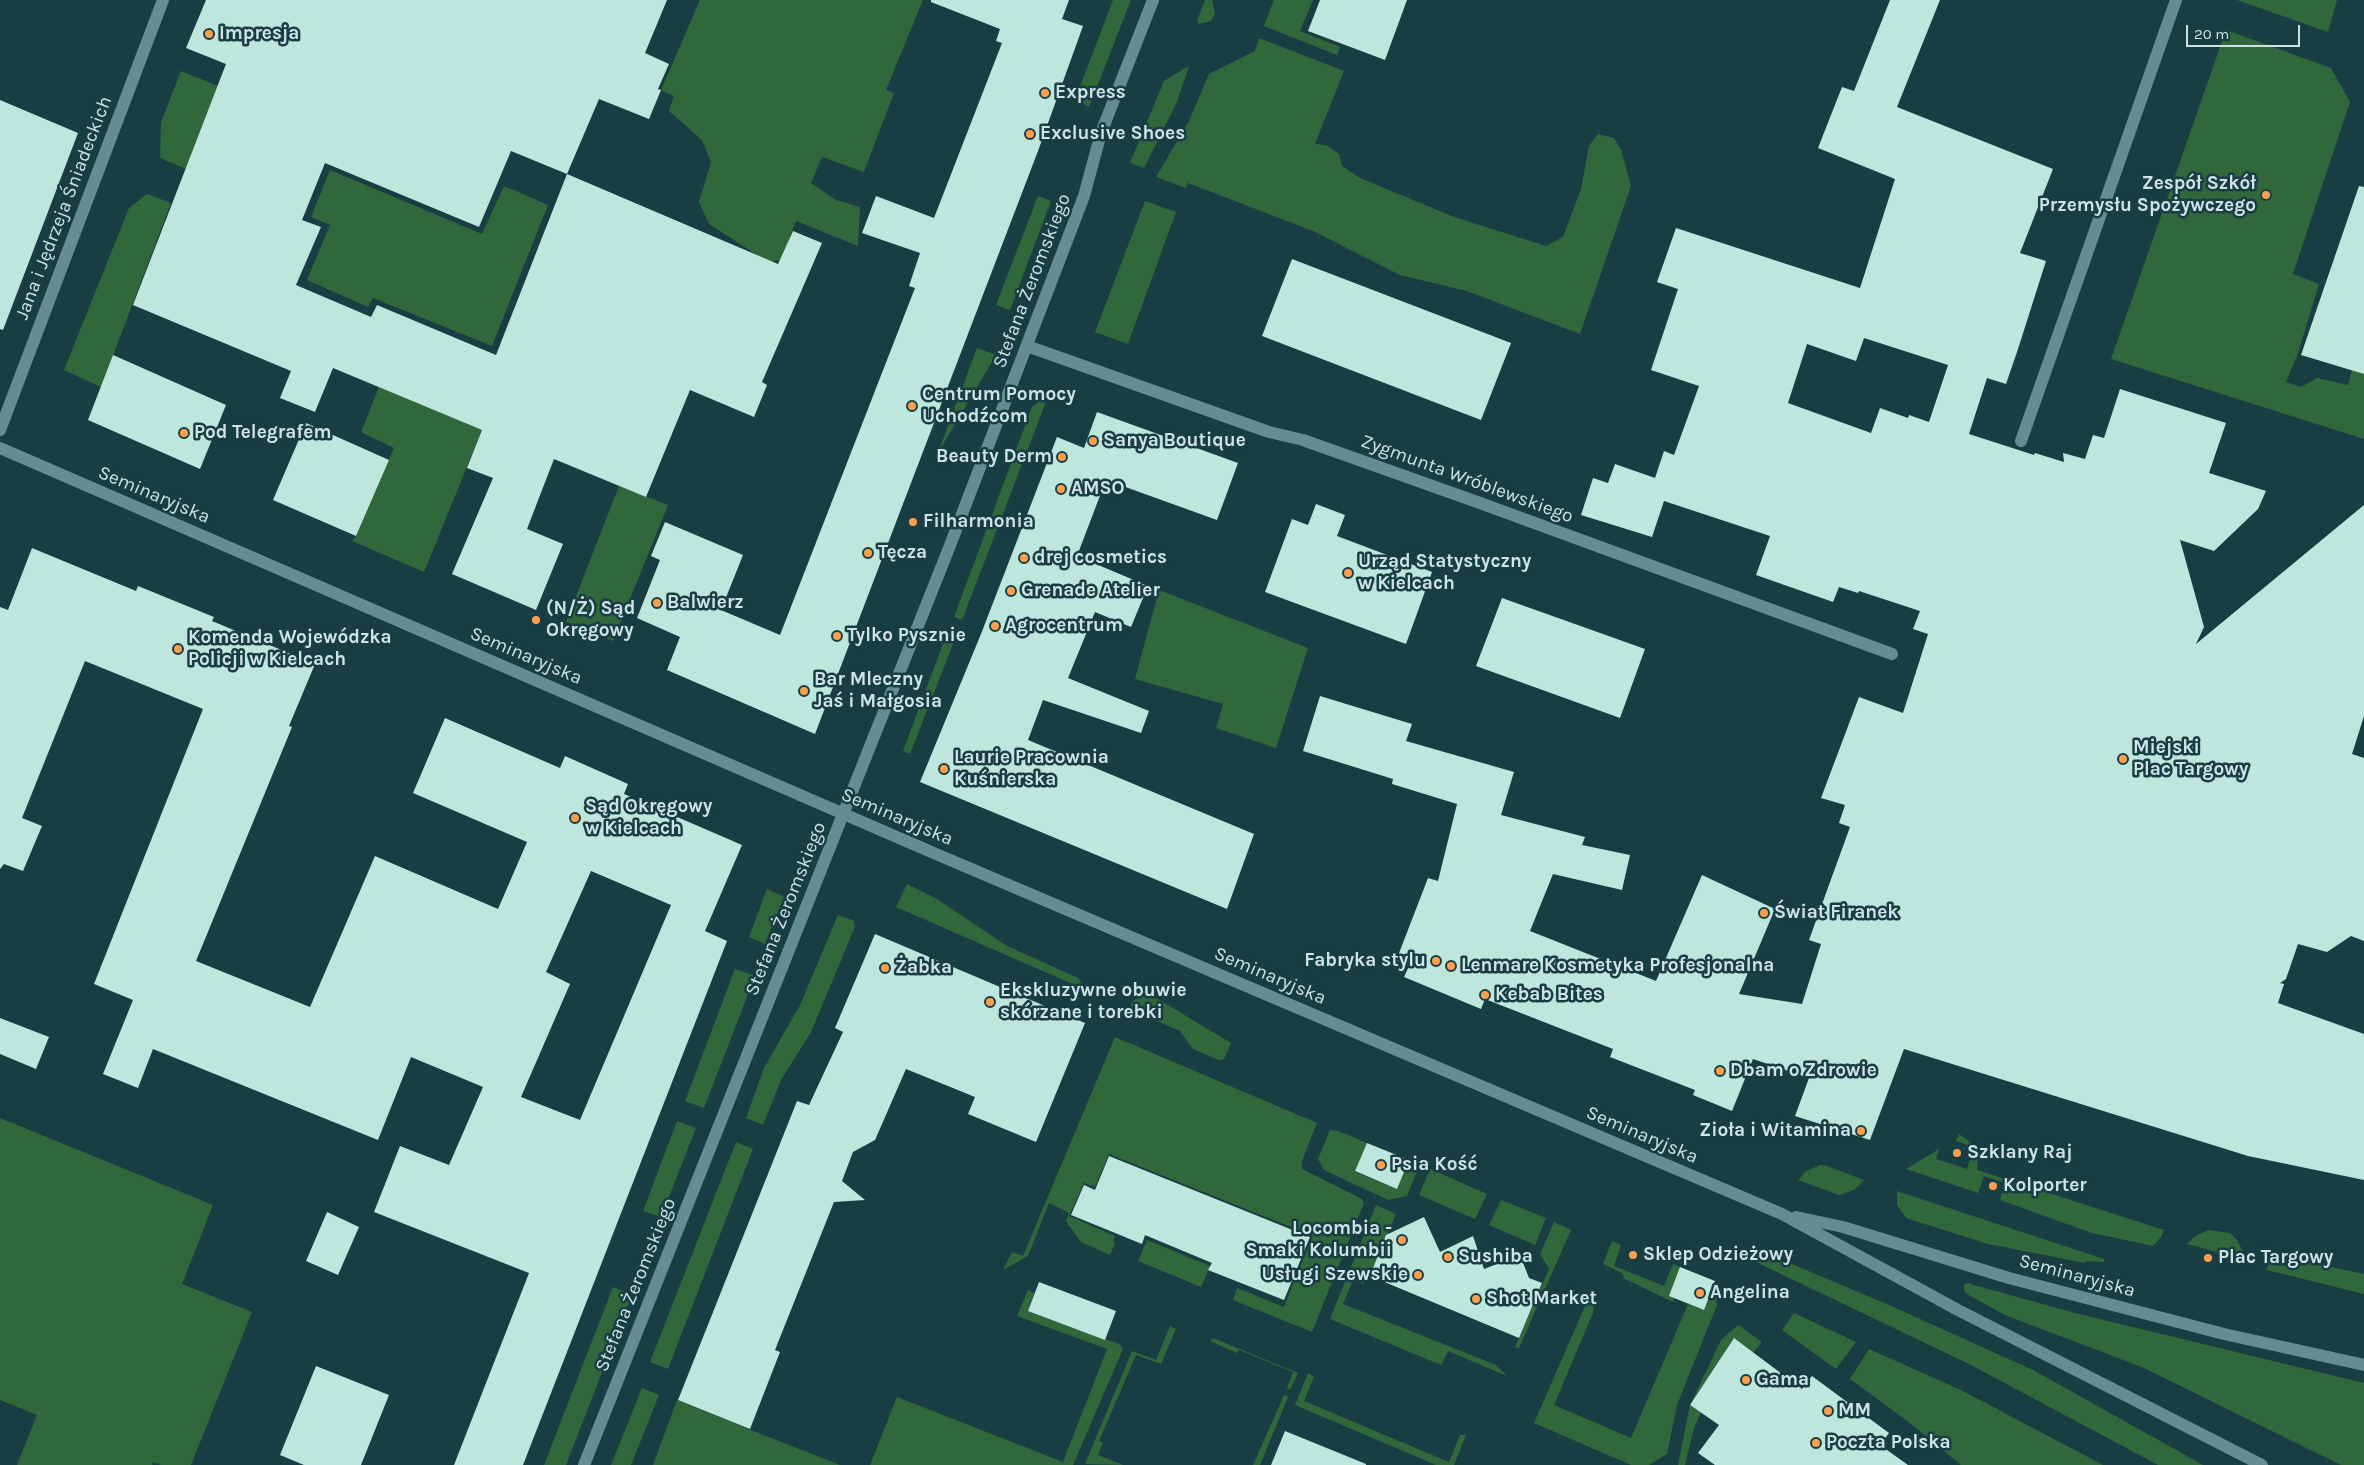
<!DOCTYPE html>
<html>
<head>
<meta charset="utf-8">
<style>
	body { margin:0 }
	#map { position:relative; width:2364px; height:1465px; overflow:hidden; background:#183e44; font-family:Karla,sans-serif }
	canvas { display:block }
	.scale { position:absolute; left:2186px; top:25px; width:114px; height:22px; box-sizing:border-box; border:2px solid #cee3e6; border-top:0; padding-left:6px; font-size:15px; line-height:18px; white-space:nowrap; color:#cee3e6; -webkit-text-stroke:4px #183e44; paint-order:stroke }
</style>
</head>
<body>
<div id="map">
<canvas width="2364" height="1465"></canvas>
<div class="scale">20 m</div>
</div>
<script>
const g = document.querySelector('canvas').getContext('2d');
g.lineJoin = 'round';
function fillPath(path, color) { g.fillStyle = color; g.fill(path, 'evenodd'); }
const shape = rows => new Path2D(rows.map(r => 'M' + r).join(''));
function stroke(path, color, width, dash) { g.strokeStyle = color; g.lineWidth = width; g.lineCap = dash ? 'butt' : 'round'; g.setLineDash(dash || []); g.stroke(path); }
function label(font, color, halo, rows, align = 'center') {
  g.font = font + ' Karla,sans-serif'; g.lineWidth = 5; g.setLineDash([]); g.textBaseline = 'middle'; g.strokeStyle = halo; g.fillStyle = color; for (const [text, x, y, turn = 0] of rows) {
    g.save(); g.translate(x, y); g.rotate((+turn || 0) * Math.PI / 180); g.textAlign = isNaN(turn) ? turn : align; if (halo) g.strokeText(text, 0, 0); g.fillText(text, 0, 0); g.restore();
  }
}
const green = shape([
	[700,0,923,0,886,90,894,93,864,172,822,157,811,183,836,200,860,207,858,246,796,221,789,239,785,259,768,262,709,224,699,202,711,162,702,140,669,111,674,96,661,90],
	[1113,0,1131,0,1089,107,1075,100],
	[1205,0,1212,0,1215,14,1211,21,1199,24,1197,21],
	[1274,0,1313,0,1300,31,1340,47,1337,55,1264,26],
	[2237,0,2337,0,2328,32],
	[2226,30,2331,68,2350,102,2293,274,2319,284,2298,353,2286,382,2301,387,2317,378,2348,385,2352,370,2364,374,2364,439,2111,359],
	[1259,38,1344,71,1315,144,1326,145,1339,154,1342,166,1360,178,1454,217,1546,246,1563,237,1581,189,1589,146,1598,134,1614,138,1621,150,1631,186,1580,334,1467,291,1400,275,1313,231,1188,183,1186,188,1156,177,1189,121,1209,74,1255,51],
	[1189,66,1177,102,1144,168,1130,163,1164,81],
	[181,71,218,86,186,169,160,158,161,122],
	[330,170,482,234,504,186,548,205,492,346,373,298,368,307,307,280,330,225,311,217],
	[147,194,171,203,101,387,64,370,129,208],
	[1038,196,1051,201,1010,310,996,305],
	[1145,201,1176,212,1128,344,1095,332],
	[977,348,996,355,938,453],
	[379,387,482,430,424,572,352,541,356,536,394,448,361,432],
	[1049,394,962,620,954,617,1032,407],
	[619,486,668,505,613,641,566,622],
	[1159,590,1308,648,1276,748,1216,728,1223,704,1135,679],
	[946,636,955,639,910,754,903,751],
	[907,884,937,899,1007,946,1078,978,1086,990,896,907],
	[767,889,784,897,765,944,749,937],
	[838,915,854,921,855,927,811,1032,781,1080,763,1125,746,1118,764,1068,800,1005],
	[735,969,755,976,704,1108,685,1101],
	[1142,995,1149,995,1158,999,1231,1043,1224,1059,1219,1060,1193,1049,1180,1031,1129,1009,1133,1001],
	[1115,1037,1317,1123,1302,1161,1302,1169,1362,1199,1364,1203,1312,1332,1233,1300,1237,1288,1284,1307,1294,1281,1286,1277,1290,1266,1299,1269,1313,1236,1109,1154,1095,1187,1084,1183,1069,1216,1115,1236,1113,1241,1115,1243,1110,1255,1081,1242,1066,1221,1069,1213,1049,1203,1028,1256,1003,1270,1012,1252,1023,1256],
	[0,1118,213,1205,182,1284,252,1312,191,1465,161,1465,153,1462,152,1465,17,1465,37,1415,0,1400],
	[677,1121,696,1128,661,1217,643,1211],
	[1330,1130,1338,1131,1367,1143,1355,1172,1397,1189,1407,1164,1418,1169,1407,1196,1388,1200,1324,1170,1318,1159],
	[1959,1134,1974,1145,1978,1152,1977,1170,2164,1230,2161,1237,2153,1246,2092,1233,2000,1200,2005,1183,1984,1176,1978,1193,1906,1169,1939,1149,1936,1159,1967,1169,1974,1147,1956,1141],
	[736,1142,753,1149,668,1369,650,1362],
	[1820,1165,1827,1166,1864,1180,1854,1190,1839,1195,1798,1180,1806,1171],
	[1430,1169,1487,1194,1475,1219,1419,1195],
	[1897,1191,2104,1259,2104,1262,2086,1261,2085,1263,1988,1244,1906,1218,1897,1205],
	[1501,1200,1546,1218,1535,1245,1489,1225],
	[1376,1205,1396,1214,1370,1276,1363,1284,1353,1280,1343,1304,1496,1365,1507,1376,1448,1351,1441,1365,1330,1319],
	[1554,1222,1571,1230,1519,1348,1515,1347,1549,1269,1540,1254],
	[2208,1230,2230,1233,2237,1240,2247,1260,2187,1244,2194,1237],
	[1147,1240,1210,1266,1201,1287,1138,1261],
	[1612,1241,1621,1245,1614,1266,1664,1286,1673,1264,1681,1267,1670,1295,1674,1298,1673,1302,1625,1279,1622,1273,1603,1264],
	[1752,1247,1898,1309,2035,1371,2203,1465,2158,1465,1971,1365,1756,1262,1752,1257],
	[2271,1254,2364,1274,2364,1294,2267,1270],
	[1967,1283,2075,1313,2364,1383,2364,1465,2341,1465,2144,1368,2005,1315,1965,1293,1964,1285],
	[1714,1285,1717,1305,1677,1405,1667,1454,1649,1465,1631,1465,1534,1423,1589,1297,1594,1302,1593,1313,1554,1405,1631,1438,1688,1304,1703,1310],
	[613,1287,632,1295,566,1465,544,1465],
	[1028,1290,1034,1293,1028,1311,1119,1344,1123,1349,1073,1465,870,1465,897,1397,1063,1462,1107,1349,1017,1316],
	[1794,1313,1856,1342,1836,1369,1782,1330],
	[1738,1325,1762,1342,1753,1353,1733,1339,1690,1405,1701,1413,1694,1428,1685,1465,1678,1465,1690,1405,1721,1340],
	[1170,1326,1176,1329,1161,1364,1136,1355,1099,1441,1103,1443,1098,1455,1123,1465,1085,1464,1132,1351,1156,1360],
	[1213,1338,1298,1373,1290,1390,1287,1388,1293,1372,1239,1350,1237,1353,1210,1341],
	[1869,1349,1961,1390,2103,1465,1961,1465,1910,1423,1850,1379],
	[1308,1373,1314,1377,1304,1401,1449,1462,1460,1435,1466,1435,1454,1465,1436,1465,1295,1405],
	[642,1388,659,1395,631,1465,611,1465],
	[1284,1395,1288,1397,1260,1465,1253,1465],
	[677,1400,761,1434,840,1465,653,1465]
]);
const building = shape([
	[206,0,667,0,645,53,669,64,658,89,661,90,649,119,599,99,567,174,511,151,479,227,325,163,302,220,321,227,296,285,371,317,377,305,496,355,567,174,778,264,793,231,822,243,762,382,767,385,754,417,690,390,646,497,554,459,527,529,563,544,536,610,452,574,493,478,467,468,482,430,333,368,315,412,280,398,291,371,133,305,226,64,186,48],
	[931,0,1069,0,1062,19,1083,26,1038,151,815,734,667,670,680,637,637,618,660,560,651,556,665,522,743,555,721,610,780,635,915,288,909,286,920,253,862,233,876,196,934,218,1002,43,996,41,1000,29,931,2],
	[1320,0,1407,0,1385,60,1308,31],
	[1890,0,1940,0,1897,107,2053,169,2020,253,2046,261,2018,349,2006,384,1987,378,1969,434,2034,455,2035,453,2064,462,2063,453,2085,459,2093,435,2104,438,2120,389,2226,423,2209,473,2266,491,2258,509,2214,551,2180,540,2204,627,2196,644,2364,505,2364,716,2352,754,2364,758,2364,941,2351,936,2327,952,2298,944,2286,979,2280,983,2284,984,2278,1003,2364,1034,2364,1180,2248,1156,1904,1049,1870,1140,1795,1116,1809,1078,1753,1059,1732,1111,1693,1095,1695,1090,1610,1057,1613,1049,1485,999,1481,1009,1404,977,1409,966,1396,961,1428,878,1438,881,1457,804,1392,784,1393,779,1303,751,1320,696,1412,724,1406,741,1514,772,1501,815,1585,837,1582,845,1630,855,1622,890,1553,874,1530,931,1656,981,1702,875,1775,909,1739,994,1802,1004,1821,944,1809,940,1850,827,1839,823,1845,805,1821,798,1859,697,1903,713,1928,634,1913,629,1920,611,1859,591,1858,593,1839,587,1833,602,1756,575,1770,536,1664,501,1652,537,1581,515,1593,478,1608,483,1615,464,1655,478,1664,451,1674,455,1699,386,1651,370,1678,289,1657,282,1676,228,1860,288,1895,179,1818,148,1842,87,1854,91],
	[1864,338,1948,365,1929,422,1909,415,1908,418,1880,408,1871,433,1788,403,1807,344,1856,361],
	[0,100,78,133,3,330,0,329],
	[2359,186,2364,187,2364,374,2301,355],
	[1292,259,1511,343,1481,420,1262,336],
	[113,355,226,405,200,469,88,420],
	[1097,412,1238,463,1217,520,1106,480,1077,556,1148,586,1131,627,1095,612,1068,678,1149,711,1141,733,1043,700,1028,740,1254,834,1227,909,920,782,981,634,1057,437,1084,448],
	[306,423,389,460,356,536,273,500],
	[1316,504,1345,515,1337,536,1432,572,1406,644,1265,592,1292,519,1308,525],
	[32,548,136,591,138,586,214,617,212,621,315,664,289,726,292,727,196,961,310,1007,375,856,498,909,527,842,413,793,445,718,560,768,565,756,628,784,624,794,742,845,705,931,727,941,523,1465,454,1465,529,1273,374,1212,400,1146,449,1165,483,1087,411,1057,378,1140,153,1049,138,1088,103,1074,133,1000,94,984,203,709,85,661,22,818,42,826,23,871,4,864,0,869,0,607,8,610],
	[591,871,671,905,580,1120,521,1097,570,984,546,972],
	[1502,598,1645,649,1620,718,1476,666],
	[875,934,1085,1023,1036,1142,968,1114,975,1097,906,1069,875,1140,853,1152,842,1181,865,1200,834,1202,775,1350,780,1352,750,1429,678,1400,797,1101,809,1105,843,1032,835,1028],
	[0,1018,49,1037,36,1069,0,1054],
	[1367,1143,1409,1160,1397,1189,1355,1171],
	[1109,1156,1310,1237,1284,1300,1208,1270,1212,1263,1145,1235,1142,1244,1071,1215,1084,1185,1095,1190],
	[327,1212,359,1227,338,1275,306,1261],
	[1424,1217,1440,1252,1473,1236,1484,1269,1520,1255,1529,1278,1542,1283,1519,1338,1370,1276,1386,1235],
	[1680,1267,1715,1281,1704,1310,1669,1296],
	[1039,1282,1116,1311,1105,1340,1028,1311],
	[1734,1338,1802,1389,1812,1376,1889,1433,1880,1445,1908,1465,1715,1465,1698,1453,1719,1425,1690,1405],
	[316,1366,389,1395,361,1465,304,1465,280,1455],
	[1285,1431,1366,1464,1366,1465,1271,1465]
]);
const minor = shape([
	[1027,346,1269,432,1303,440,1480,503,1892,654],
	[0,430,163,0],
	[2021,441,2176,0],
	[584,1465,949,548,1084,196,1101,133,1153,0]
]);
const tertiary = shape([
	[0,448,936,854,1782,1214,1958,1310,2262,1465],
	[1796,1217,1843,1227,2009,1278,2224,1334,2364,1365]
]);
const markers = [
	[209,34,5,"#fa9f4e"],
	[1045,93,5,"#fa9f4e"],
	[1030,134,5,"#fa9f4e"],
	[2266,195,5,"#fa9f4e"],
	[912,406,5,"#fa9f4e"],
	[184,433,5,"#fa9f4e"],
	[1093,441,5,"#fa9f4e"],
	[1062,457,5,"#fa9f4e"],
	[1061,489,5,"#fa9f4e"],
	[913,522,5,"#fa9f4e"],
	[868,553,5,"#fa9f4e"],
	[1024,558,5,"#fa9f4e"],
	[1348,573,5,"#fa9f4e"],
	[1011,591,5,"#fa9f4e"],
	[657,603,5,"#fa9f4e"],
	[536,620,5,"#fa9f4e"],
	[995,626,5,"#fa9f4e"],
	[837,636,5,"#fa9f4e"],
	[178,649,5,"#fa9f4e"],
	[804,691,5,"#fa9f4e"],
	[2123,759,5,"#fa9f4e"],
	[944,769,5,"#fa9f4e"],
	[575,818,5,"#fa9f4e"],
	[1764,913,5,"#fa9f4e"],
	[1436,961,5,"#fa9f4e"],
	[1451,966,5,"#fa9f4e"],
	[885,968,5,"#fa9f4e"],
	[1485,995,5,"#fa9f4e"],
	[990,1002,5,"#fa9f4e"],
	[1720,1071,5,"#fa9f4e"],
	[1861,1131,5,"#fa9f4e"],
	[1957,1153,5,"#fa9f4e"],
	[1381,1165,5,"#fa9f4e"],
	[1993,1186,5,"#fa9f4e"],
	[1402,1240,5,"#fa9f4e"],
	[1633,1255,5,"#fa9f4e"],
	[1448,1257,5,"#fa9f4e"],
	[2208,1258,5,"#fa9f4e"],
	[1418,1275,5,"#fa9f4e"],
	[1700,1293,5,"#fa9f4e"],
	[1476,1299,5,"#fa9f4e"],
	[1746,1380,5,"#fa9f4e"],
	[1828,1411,5,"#fa9f4e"],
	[1816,1443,5,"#fa9f4e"]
];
const poiNames = [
	["Impresja",219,34],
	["Express",1055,93],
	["Exclusive Shoes",1040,134],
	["Zespół Szkół",2256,184,"right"],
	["Przemysłu Spożywczego",2256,206,"right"],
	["Centrum Pomocy",922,395],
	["Uchodźcom",922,417],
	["Pod Telegrafem",194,433],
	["Sanya Boutique",1103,441],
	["Beauty Derm",1052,457,"right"],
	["AMSO",1071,489],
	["Filharmonia",923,522],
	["Tęcza",878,553],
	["drej cosmetics",1034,558],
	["Urząd Statystyczny",1358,562],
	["w Kielcach",1358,584],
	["Grenade Atelier",1021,591],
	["Balwierz",667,603],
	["(N/Ż) Sąd",546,609],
	["Okręgowy",546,631],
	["Agrocentrum",1005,626],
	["Tylko Pysznie",847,636],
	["Komenda Wojewódzka",188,638],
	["Policji w Kielcach",188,660],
	["Bar Mleczny",814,680],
	["Jaś i Małgosia",814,702],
	["Miejski",2133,748],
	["Plac Targowy",2133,770],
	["Laurie Pracownia",954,758],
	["Kuśnierska",954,780],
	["Sąd Okręgowy",585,807],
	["w Kielcach",585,829],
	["Świat Firanek",1774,913],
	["Fabryka stylu",1426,961,"right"],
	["Lenmare Kosmetyka Profesjonalna",1461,966],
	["Żabka",895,968],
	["Ekskluzywne obuwie",1000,991],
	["skórzane i torebki",1000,1013],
	["Kebab Bites",1495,995],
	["Dbam o Zdrowie",1730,1071],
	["Zioła i Witamina",1851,1131,"right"],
	["Szklany Raj",1967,1153],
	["Psia Kość",1391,1165],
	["Kolporter",2003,1186],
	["Locombia -",1392,1229,"right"],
	["Smaki Kolumbii",1392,1251,"right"],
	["Sklep Odzieżowy",1643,1255],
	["Sushiba",1458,1257],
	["Plac Targowy",2218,1258],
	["Usługi Szewskie",1408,1275,"right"],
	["Angelina",1710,1293],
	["Shot Market",1486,1299],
	["Gama",1756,1380],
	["MM",1838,1411],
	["Poczta Polska",1826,1443]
];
const streetNames = [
	["Jana i Jędrzeja Śniadeckich",64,208,-69],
	["Stefana Żeromskiego",1032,281,-69],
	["Zygmunta Wróblewskiego",1467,479,20],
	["Seminaryjska",154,495,23],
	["Seminaryjska",526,656,23],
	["Seminaryjska",897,817,23],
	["Stefana Żeromskiego",786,909,-68],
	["Seminaryjska",1270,976,23],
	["Seminaryjska",1642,1135,23],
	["Seminaryjska",2077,1276,15],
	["Stefana Żeromskiego",636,1285,-68]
];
fillPath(green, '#30683c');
fillPath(building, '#bee6dc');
stroke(minor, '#648c92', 12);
stroke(tertiary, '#648c92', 12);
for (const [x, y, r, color] of markers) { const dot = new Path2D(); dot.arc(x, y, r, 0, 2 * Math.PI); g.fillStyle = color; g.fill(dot); stroke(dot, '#183e44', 2); }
label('bold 19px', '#cee3e6', '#183e44', poiNames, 'left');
label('19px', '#cee3e6', '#183e44', streetNames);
</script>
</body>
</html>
